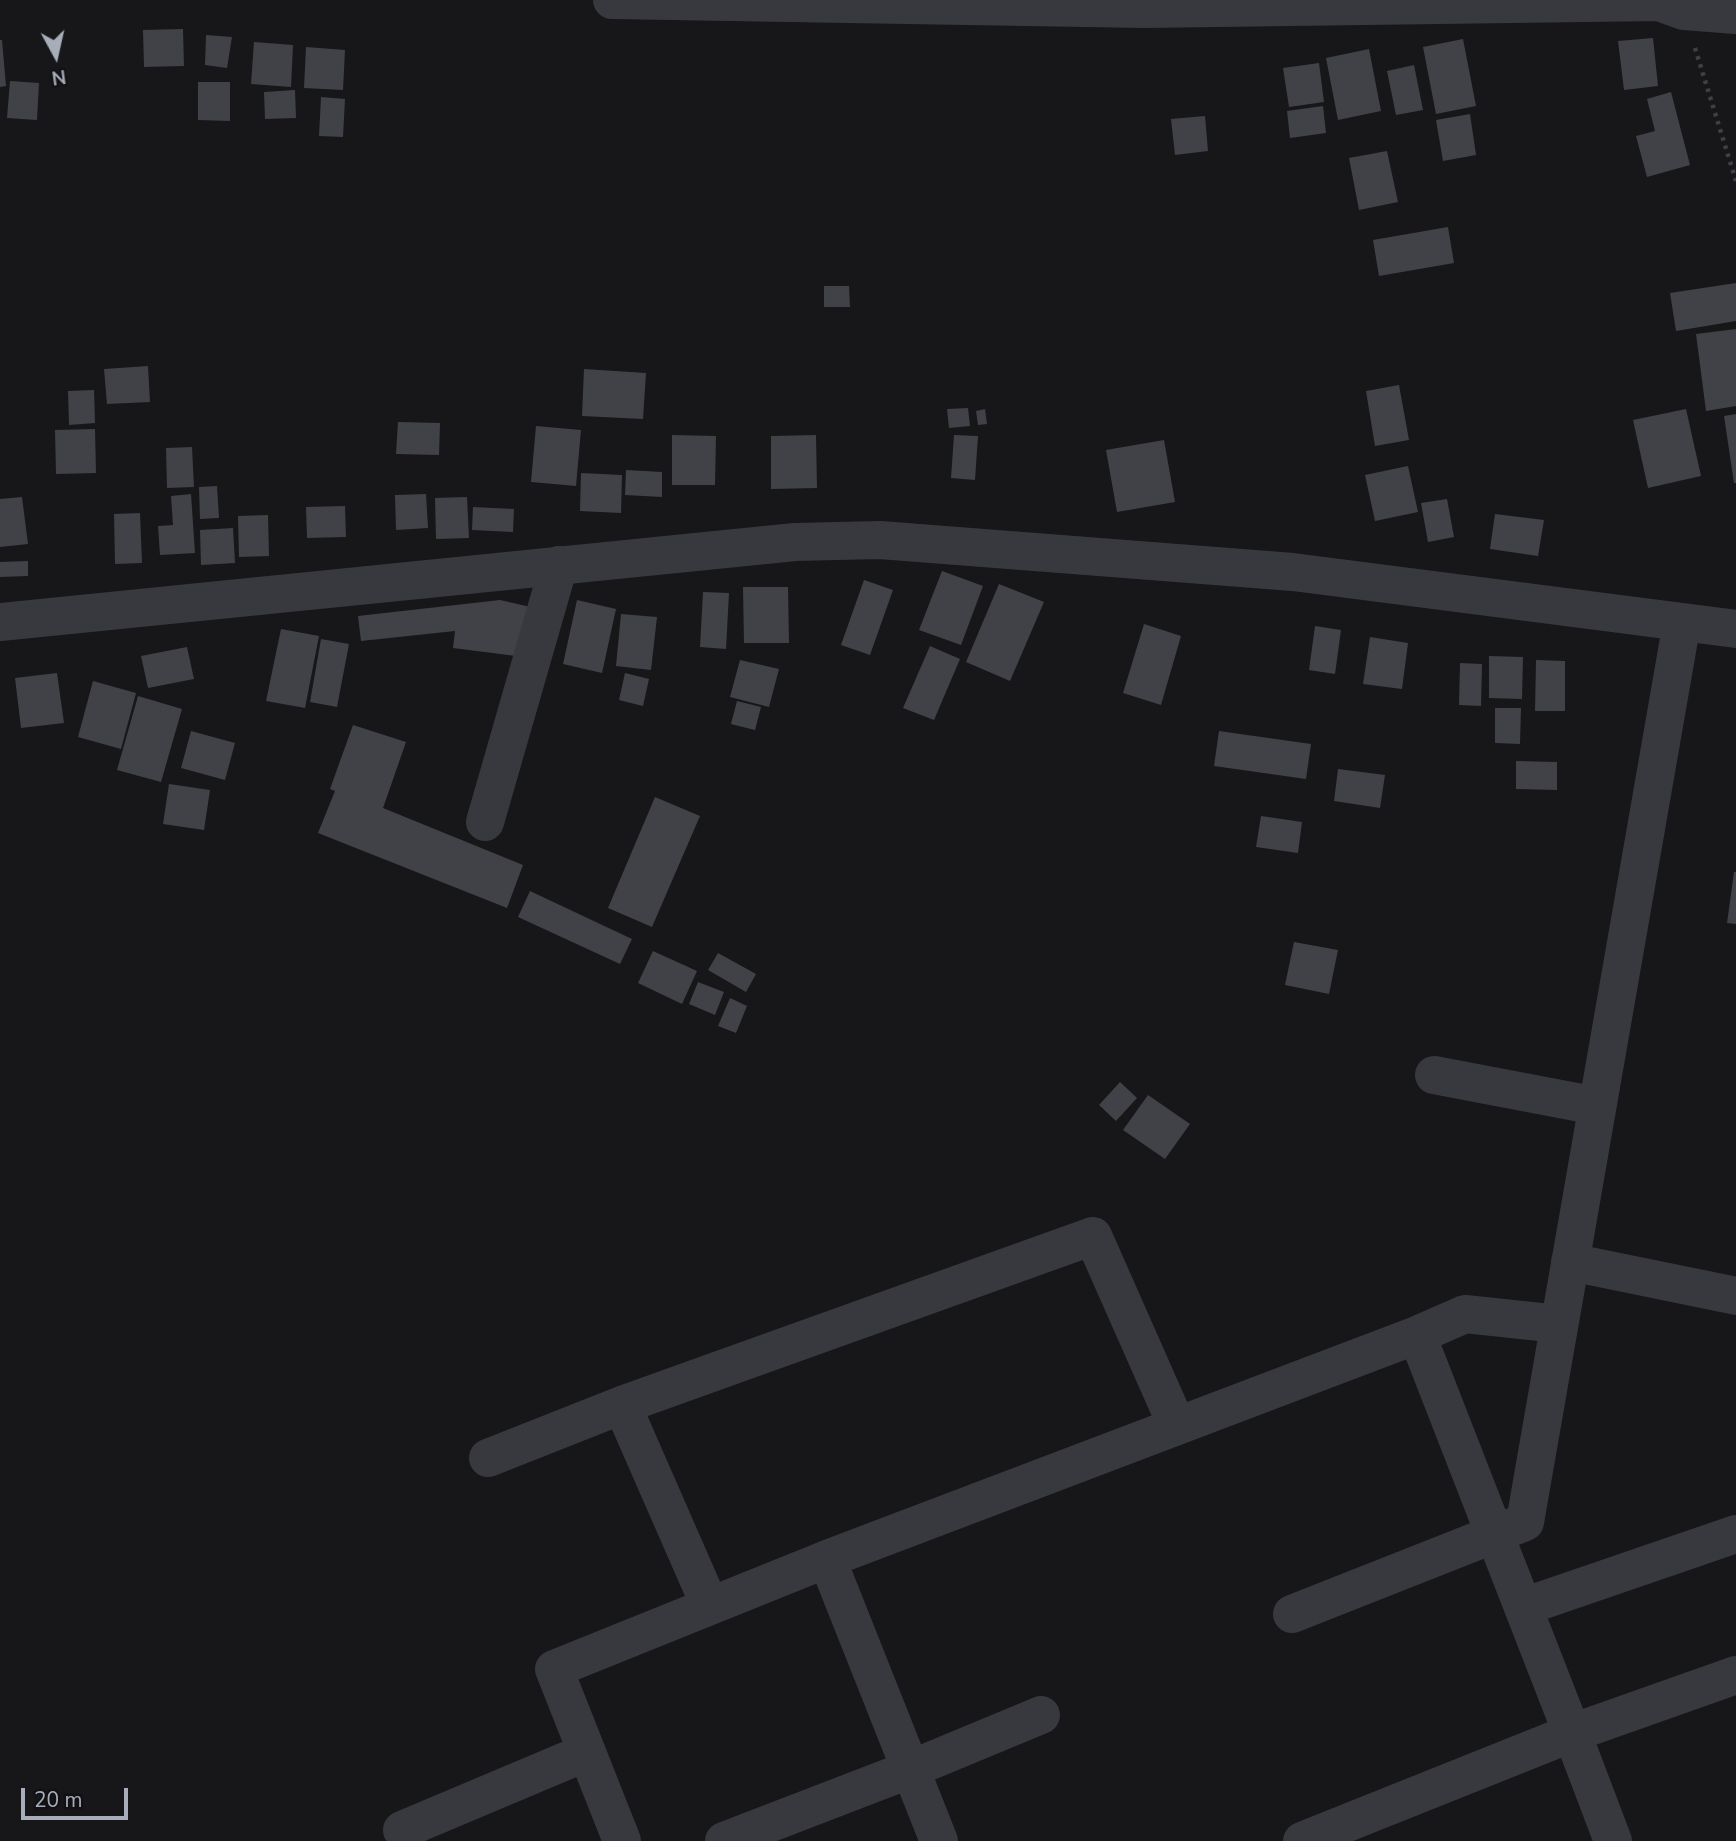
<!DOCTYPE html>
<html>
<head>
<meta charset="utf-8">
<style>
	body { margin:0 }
	#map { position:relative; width:1736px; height:1841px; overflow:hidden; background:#17171a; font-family:"Nunito Sans",sans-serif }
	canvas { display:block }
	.north { position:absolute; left:21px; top:21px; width:70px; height:70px; -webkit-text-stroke:5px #121215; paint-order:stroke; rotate:172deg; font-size:19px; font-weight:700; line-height:28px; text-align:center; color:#a8adba }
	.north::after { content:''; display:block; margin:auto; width:24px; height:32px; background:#a8adba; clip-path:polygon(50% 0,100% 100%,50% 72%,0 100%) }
	.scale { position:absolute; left:21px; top:1788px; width:107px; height:32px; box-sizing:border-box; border:4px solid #a8adba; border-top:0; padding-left:9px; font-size:21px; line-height:24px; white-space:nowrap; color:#a8adba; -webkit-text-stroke:5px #121215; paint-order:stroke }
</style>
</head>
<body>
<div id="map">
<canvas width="1736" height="1841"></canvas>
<div class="north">N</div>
<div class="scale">20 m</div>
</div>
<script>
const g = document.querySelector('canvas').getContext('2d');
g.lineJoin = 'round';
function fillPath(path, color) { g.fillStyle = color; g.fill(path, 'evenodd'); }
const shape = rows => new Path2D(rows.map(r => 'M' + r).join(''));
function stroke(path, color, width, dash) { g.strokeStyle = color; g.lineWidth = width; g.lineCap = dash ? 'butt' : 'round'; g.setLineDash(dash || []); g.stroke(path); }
const building = shape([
	[183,29,184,66,144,67,143,30],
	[206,35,232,37,227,68,205,65],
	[1653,38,1658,86,1624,90,1618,41],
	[1463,39,1476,106,1436,114,1423,47],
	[0,40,2,40,6,86,0,87],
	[254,42,293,45,291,87,251,84],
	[306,47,345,50,343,90,304,88],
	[1369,49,1381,111,1338,120,1326,58],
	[1319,63,1324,102,1289,107,1283,68],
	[1414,65,1423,110,1396,115,1387,71],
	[10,81,39,83,37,120,7,118],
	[198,82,230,82,230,121,198,120],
	[295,90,296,118,265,119,264,92],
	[1671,92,1690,165,1647,177,1636,136,1655,131,1647,99],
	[321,97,345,99,343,137,319,136],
	[1323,106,1326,133,1290,138,1287,111],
	[1470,114,1476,155,1443,161,1436,120],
	[1205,116,1208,151,1175,155,1171,119],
	[1387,151,1398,202,1359,210,1349,158],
	[1448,227,1454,263,1379,276,1373,240],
	[1736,283,1736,321,1676,331,1670,293],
	[824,286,849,286,850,307,824,307],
	[1736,329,1736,406,1706,411,1696,334],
	[148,366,150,402,107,404,104,369],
	[584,369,646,373,643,419,582,416],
	[1399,385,1409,440,1375,446,1366,391],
	[94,390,95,423,69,425,68,391],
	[968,408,970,426,949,428,947,409],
	[985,409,987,424,978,425,976,411],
	[1686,409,1701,476,1648,488,1633,420],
	[1736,414,1736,483,1734,483,1724,416],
	[398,422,440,423,439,455,396,454],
	[536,426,581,430,576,486,531,482],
	[95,429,96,473,56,474,55,430],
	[672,435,716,436,715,485,672,485],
	[816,435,817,488,771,489,771,436],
	[954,435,978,436,975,480,951,478],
	[1164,440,1175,502,1117,512,1106,450],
	[192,447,194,487,167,488,166,448],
	[1408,466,1418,512,1375,521,1365,475],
	[626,470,662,472,662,497,625,495],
	[581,473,622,475,621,513,580,511],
	[217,486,219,518,200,519,199,487],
	[191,494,195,553,160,555,158,526,173,525,171,496],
	[426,494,428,528,396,530,395,495],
	[22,497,28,544,0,547,0,499],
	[467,497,469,538,436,539,435,498],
	[1447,499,1454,537,1428,542,1421,503],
	[345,506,346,537,307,538,306,507],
	[473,507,514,509,513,532,472,530],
	[140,513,142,563,115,564,114,514],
	[1495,514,1544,520,1538,556,1490,549],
	[268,515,269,556,239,557,238,516],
	[233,528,235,563,201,565,200,530],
	[28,561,28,576,0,577,0,562],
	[942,571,983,586,961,645,919,630],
	[864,580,893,590,870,655,841,645],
	[999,584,1044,602,1010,681,966,662],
	[743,587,788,587,789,643,744,643],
	[703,592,729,593,726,649,700,647],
	[500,600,535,608,524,657,453,648,455,631,361,641,358,616],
	[577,600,616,609,602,673,563,664],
	[621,614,657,617,651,670,616,666],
	[1144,624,1181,636,1161,705,1123,693],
	[1315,626,1341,630,1335,674,1309,670],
	[281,629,319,636,305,708,266,701],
	[1370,637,1408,643,1402,689,1363,684],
	[321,639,349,644,337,707,310,702],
	[930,646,960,659,934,720,903,708],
	[187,647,194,679,148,688,141,656],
	[1489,656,1523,657,1522,699,1489,698],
	[740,660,779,669,769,707,730,697],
	[1536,660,1565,661,1565,711,1535,711],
	[1460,663,1482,664,1481,706,1459,705],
	[57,673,64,723,21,728,15,678],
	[625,673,649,679,643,706,619,700],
	[93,681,136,693,121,749,78,737],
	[138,696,182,709,161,782,117,770],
	[737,701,761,707,755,730,731,724],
	[1495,708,1521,708,1520,744,1495,743],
	[353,725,406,742,383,808,523,865,507,908,318,833,335,791,330,789],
	[191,731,235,743,225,780,181,768],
	[1219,731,1311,744,1306,779,1214,766],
	[1516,761,1557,762,1557,790,1516,789],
	[1338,769,1385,775,1380,808,1334,801],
	[169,784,210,790,204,830,163,824],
	[655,797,700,816,652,927,608,908],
	[1261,816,1302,822,1298,853,1256,847],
	[1734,872,1736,872,1736,924,1727,923],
	[530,891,632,939,620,964,518,917],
	[1294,942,1338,950,1329,994,1285,985],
	[653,951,697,971,682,1004,638,983],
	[718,953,756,974,746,992,708,970],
	[698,982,724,992,715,1015,689,1004],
	[730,998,747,1006,736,1033,718,1026],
	[1120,1082,1137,1098,1116,1121,1099,1105],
	[1148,1095,1190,1124,1165,1159,1123,1130]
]);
const path = shape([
	[1695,48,1736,181]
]);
const minor = shape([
	[612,0,1144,9,1659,2,1684,11,1736,15],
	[0,622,795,542,880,540,1293,572,1736,629],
	[485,822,559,565],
	[1434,1075,1597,1106],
	[1570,1262,1736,1296],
	[1417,1335,1465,1314,1559,1324],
	[622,1405,1093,1236,1177,1426],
	[488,1458,622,1405,710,1606],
	[1523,1607,1736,1534],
	[1292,1614,1525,1522,1682,622],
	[402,1830,587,1752],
	[622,1841,554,1669,827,1559],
	[724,1841,911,1769,1041,1715],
	[939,1841,827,1559,1417,1335,1572,1733,1302,1841],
	[1613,1841,1572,1733,1736,1675]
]);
fillPath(building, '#414247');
stroke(path, '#3e4046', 4.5, [3.5, 5]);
stroke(minor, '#38393f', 38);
</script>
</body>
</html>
